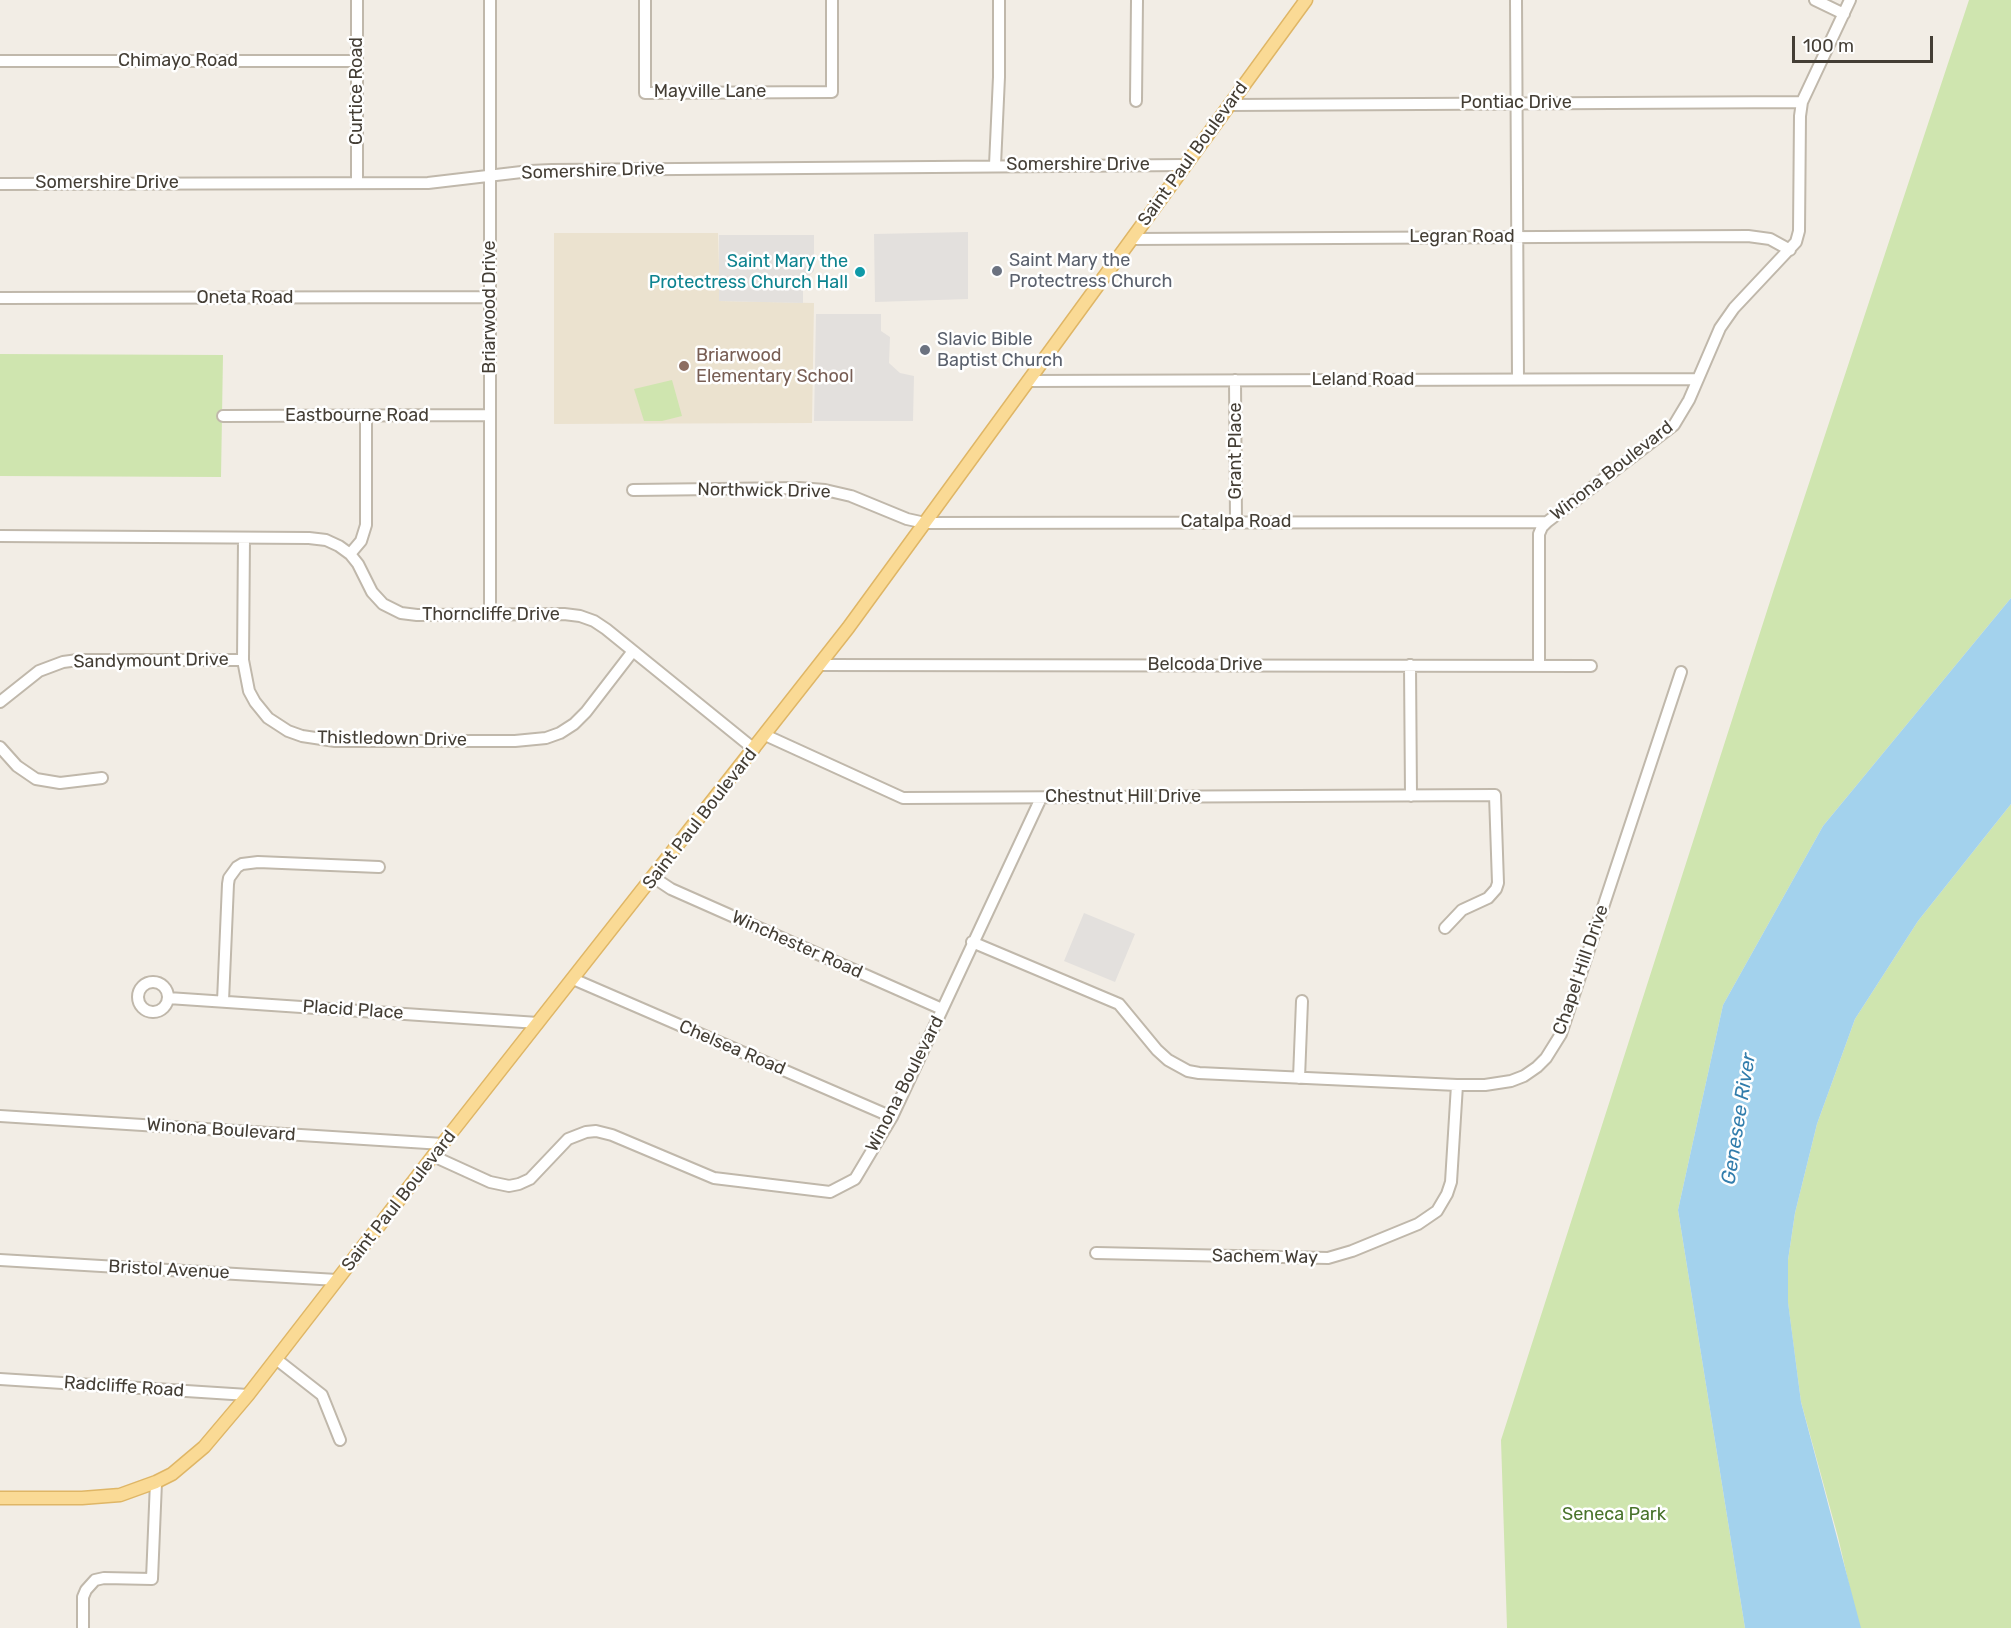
<!DOCTYPE html>
<html>
<head>
<meta charset="utf-8">
<style>
	body { margin:0 }
	#map { position:relative; width:2011px; height:1628px; overflow:hidden; background:#f2ede5; font-family:Rubik,sans-serif }
	canvas { display:block }
	.scale { position:absolute; left:1792px; top:36px; width:141px; height:27px; box-sizing:border-box; border:3px solid #443e35; border-top:0; padding-left:8px; font-size:18px; line-height:21px; white-space:nowrap; color:#443e35; -webkit-text-stroke:4px #fff; paint-order:stroke }
</style>
</head>
<body>
<div id="map">
<canvas width="2011" height="1628"></canvas>
<div class="scale">100 m</div>
</div>
<script>
const g = document.querySelector('canvas').getContext('2d');
g.lineJoin = 'round';
function fillPath(path, color) { g.fillStyle = color; g.fill(path, 'evenodd'); }
const shape = rows => new Path2D(rows.map(r => 'M' + r).join(''));
function stroke(path, color, width, dash) { g.strokeStyle = color; g.lineWidth = width; g.lineCap = dash ? 'butt' : 'round'; g.setLineDash(dash || []); g.stroke(path); }
function label(font, color, halo, rows, align = 'center') {
  g.font = font + ' Rubik,sans-serif'; g.lineWidth = 5; g.setLineDash([]); g.textBaseline = 'middle'; g.strokeStyle = halo; g.fillStyle = color; for (const [text, x, y, turn = 0] of rows) {
    g.save(); g.translate(x, y); g.rotate((+turn || 0) * Math.PI / 180); g.textAlign = isNaN(turn) ? turn : align; if (halo) g.strokeText(text, 0, 0); g.fillText(text, 0, 0); g.restore();
  }
}
const education = shape([
	[554,233,718,233,720,301,814,303,812,423,554,424]
]);
const green = shape([
	[1969,0,2011,0,2011,598,1823,826,1723,1005,1678,1210,1745,1628,1507,1628,1501,1440,1774,589],
	[0,354,223,355,221,477,0,476],
	[672,380,682,416,662,421,644,421,634,389],
	[2011,804,2011,1628,1859,1628,1838,1537,1801,1402,1788,1303,1788,1260,1795,1213,1817,1124,1855,1019,1918,921]
]);
const parking = shape([
	[968,232,968,299,875,302,874,234],
	[719,235,814,235,814,271,803,282,803,303,719,301],
	[816,314,881,314,881,331,890,337,889,363,900,373,914,376,913,421,814,421],
	[1084,913,1135,934,1115,982,1064,961]
]);
const water = shape([
	[2011,598,2011,804,1918,921,1855,1019,1817,1124,1795,1213,1788,1260,1788,1302,1801,1402,1861,1628,1745,1628,1678,1210,1723,1005,1823,826]
]);
const minor = shape([
	[357,0,357,183],
	[645,0,645,93,832,92,832,0],
	[1516,0,1518,379],
	[1815,0,1844,14],
	[0,61,357,61],
	[1136,101,1137,0],
	[1229,105,1802,102],
	[995,165,999,77,999,0],
	[0,184,428,183,530,171,552,170,1186,165],
	[1132,239,1748,236,1770,239,1790,250],
	[0,298,490,297],
	[1235,380,1236,522],
	[1028,381,1698,379],
	[223,416,490,415],
	[633,490,799,488,825,490,851,496,907,519,925,523,1547,522],
	[0,536,309,538,326,540,339,546,350,554,358,564,372,592,383,604,401,613,417,615,564,614,580,616,594,621,606,629,754,749],
	[244,538,243,660,249,691,255,702,268,718,288,731,302,736,335,741,515,741,546,738,560,733,574,724,586,712,633,651],
	[350,554,361,541,366,525,366,416],
	[490,614,490,0],
	[819,665,1591,666],
	[1410,665,1411,796],
	[1539,666,1539,534,1542,527,1547,522,1674,425,1689,400,1720,328,1734,308,1796,242,1799,231,1800,116,1802,102,1850,0],
	[0,702,39,671,63,662,78,660,243,660],
	[765,735,903,798,1495,795,1498,883,1496,889,1488,898,1462,910,1445,928],
	[0,747,17,766,36,779,60,783,102,778],
	[653,877,671,889,942,1009],
	[972,942,1119,1004,1157,1050,1168,1060,1188,1071,1199,1073,1457,1085,1485,1085,1511,1081,1524,1076,1537,1067,1546,1058,1561,1034,1681,672],
	[573,979,892,1117],
	'138 997a15 15 0 1 1 30 0a15 15 0 1 1-30 0Z',
	[168,998,538,1023],
	[223,1001,228,884,229,878,237,867,242,864,258,862,379,867],
	[1299,1078,1302,1001],
	[0,1116,443,1144],
	[433,1156,490,1182,509,1186,519,1184,530,1179,568,1139,586,1132,596,1131,612,1135,714,1178,830,1192,855,1179,892,1117,1041,798],
	[1096,1253,1328,1258,1352,1251,1418,1224,1437,1211,1447,1194,1451,1182,1457,1085],
	[0,1260,337,1280],
	[276,1359,322,1395,340,1440],
	[0,1379,248,1395],
	[83,1628,83,1597,86,1590,95,1580,104,1578,152,1579,156,1482]
]);
const major = shape([
	[0,1498,82,1498,120,1495,156,1482,172,1474,204,1447,248,1395,433,1156,848,628,1306,0]
]);
const markers = [
	[997,271,6,"#6b7280"],
	[860,272,6,"#0f9aa8"],
	[925,350,6,"#6b7280"],
	[684,366,6,"#8d6e63"]
];
const streetNames = [
	["Chimayo Road",178,61],
	["Curtice Road",357,91,-90],
	["Mayville Lane",710,92],
	["Pontiac Drive",1516,103],
	["Saint Paul Boulevard",1193,154,-54],
	["Somershire Drive",1078,165],
	["Somershire Drive",593,171,-2],
	["Somershire Drive",107,183],
	["Legran Road",1462,237],
	["Oneta Road",245,298],
	["Briarwood Drive",490,307,-90],
	["Leland Road",1363,380],
	["Eastbourne Road",357,416],
	["Grant Place",1236,451,-90],
	["Winona Boulevard",1612,471,-38],
	["Northwick Drive",764,491,1],
	["Catalpa Road",1236,522],
	["Thorncliffe Drive",491,615],
	["Sandymount Drive",151,661,-1],
	["Belcoda Drive",1205,665],
	["Thistledown Drive",392,739,1],
	["Chestnut Hill Drive",1123,797],
	["Saint Paul Boulevard",700,819,-52],
	["Winchester Road",797,945,24],
	["Chapel Hill Drive",1581,970,-71],
	["Placid Place",353,1010,4],
	["Chelsea Road",732,1048,23],
	["Winona Boulevard",905,1084,-63],
	["Winona Boulevard",221,1130,4],
	["Saint Paul Boulevard",399,1201,-52],
	["Sachem Way",1265,1257,1],
	["Bristol Avenue",169,1270,3],
	["Radcliffe Road",124,1387,4]
];
const worshipNames = [
	["Saint Mary the",1009,261],
	["Protectress Church",1009,282],
	["Slavic Bible",937,340],
	["Baptist Church",937,361]
];
const cultureNames = [
	["Saint Mary the",848,262],
	["Protectress Church Hall",848,283]
];
const educationNames = [
	["Briarwood",696,356],
	["Elementary School",696,377]
];
const parkNames = [
	["Seneca Park",1614,1515]
];
const waterNames = [
	["Genesee River",1739,1119,-81]
];
fillPath(education, '#ebe2cf');
fillPath(green, '#cfe5af');
fillPath(parking, '#e3e0dd');
fillPath(water, '#a3d2ed');
stroke(minor, '#c0b8ab', 14);
stroke(major, '#dfb666', 15);
stroke(minor, '#fff', 10);
stroke(major, '#fada95', 12);
for (const [x, y, r, color] of markers) { const dot = new Path2D(); dot.arc(x, y, r, 0, 2 * Math.PI); g.fillStyle = color; g.fill(dot); stroke(dot, '#fff', 2); }
label('18px', '#443e35', '#fff', streetNames);
label('18px', '#5b616d', '#fff', worshipNames, 'left');
label('18px', '#0d838f', '#fff', cultureNames, 'right');
label('18px', '#785e54', '#fff', educationNames, 'left');
label('18px', '#49732b', '#fff', parkNames);
label('italic 20px', '#327dac', '#fff', waterNames);
</script>
</body>
</html>
